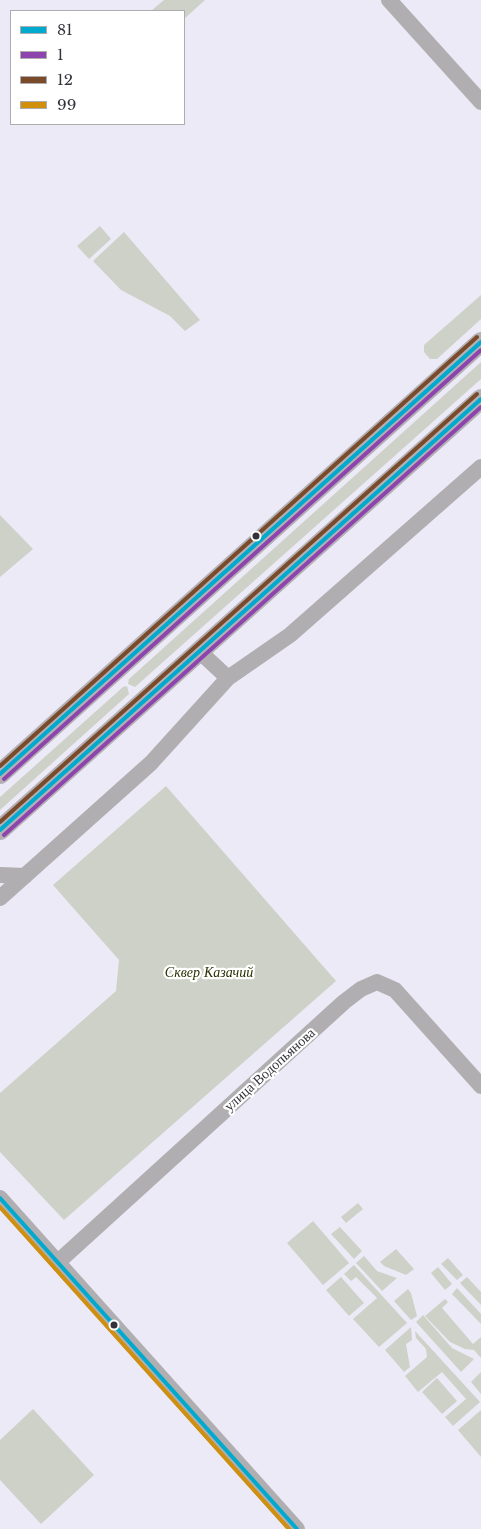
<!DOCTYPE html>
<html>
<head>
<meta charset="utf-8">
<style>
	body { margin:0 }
	#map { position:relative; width:481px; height:1529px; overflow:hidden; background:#eceaf6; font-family:"Libre Baskerville",serif }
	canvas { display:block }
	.legend { position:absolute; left:10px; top:10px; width:175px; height:115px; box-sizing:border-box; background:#fff; border:1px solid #adadb0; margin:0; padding:6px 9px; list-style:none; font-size:15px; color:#33323a }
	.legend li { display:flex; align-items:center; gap:10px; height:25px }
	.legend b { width:25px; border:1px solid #adadb0 }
</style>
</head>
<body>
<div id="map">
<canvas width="481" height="1529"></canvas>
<ul class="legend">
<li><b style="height:6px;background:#00a9ce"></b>81</li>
<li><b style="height:6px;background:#8e44ad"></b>1</li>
<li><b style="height:6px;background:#7a4b2a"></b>12</li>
<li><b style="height:6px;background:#d08f0c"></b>99</li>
</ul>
</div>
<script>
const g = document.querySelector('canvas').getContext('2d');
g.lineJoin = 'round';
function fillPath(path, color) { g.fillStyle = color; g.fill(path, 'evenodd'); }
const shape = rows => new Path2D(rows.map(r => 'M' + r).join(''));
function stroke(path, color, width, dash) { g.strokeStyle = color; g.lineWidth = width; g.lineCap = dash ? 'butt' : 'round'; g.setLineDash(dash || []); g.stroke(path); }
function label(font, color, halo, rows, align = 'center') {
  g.font = font + ' "Libre Baskerville",serif'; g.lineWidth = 4.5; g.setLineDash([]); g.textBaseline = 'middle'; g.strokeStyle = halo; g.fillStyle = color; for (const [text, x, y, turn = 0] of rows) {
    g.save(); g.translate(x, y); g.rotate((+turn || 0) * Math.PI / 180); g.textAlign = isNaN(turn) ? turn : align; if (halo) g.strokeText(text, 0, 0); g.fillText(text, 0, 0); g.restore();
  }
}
const green = shape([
	[164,0,205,0,184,19,184,11,151,11],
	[100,226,111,239,89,259,77,246],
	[124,232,200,320,185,331,170,316,121,290,93,261],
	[481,295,481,319,437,359,430,359,424,352,424,345],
	[481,362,481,379,135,687,128,684,129,679],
	[0,515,33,549,0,577],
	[127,686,129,694,0,810,0,797,123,687],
	[166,786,336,981,64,1220,0,1152,0,1093,116,991,119,960,53,885],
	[358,1203,363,1209,346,1223,341,1217],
	[313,1221,349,1263,323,1285,287,1243],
	[340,1227,362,1251,354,1259,331,1234],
	[396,1249,414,1269,406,1275,384,1266,380,1262],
	[364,1256,377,1271,397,1278,382,1291,356,1263],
	[448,1258,463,1275,457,1280,441,1264],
	[354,1265,407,1323,379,1347,353,1319,377,1298,356,1277,351,1281,344,1274],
	[438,1267,452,1284,445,1290,431,1273],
	[341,1277,364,1303,349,1316,326,1290],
	[467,1277,481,1292,481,1305,460,1283],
	[457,1288,481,1314,481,1324,452,1294],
	[408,1289,411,1293,417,1316,411,1320,394,1301],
	[445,1299,448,1302,442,1308,473,1344,481,1337,481,1358,474,1350,465,1349,450,1342,425,1316],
	[423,1315,452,1348,474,1359,461,1372,416,1322],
	[411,1327,412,1340,406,1344,410,1367,404,1372,385,1350],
	[415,1331,480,1402,453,1426,445,1417,466,1399,442,1372,418,1392,405,1376,427,1357,426,1349,416,1338],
	[481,1372,481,1394,471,1382],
	[437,1378,457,1401,442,1414,422,1392],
	[33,1409,94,1475,41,1524,0,1480,0,1440],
	[481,1410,481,1457,458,1430]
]);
const minor = shape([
	[389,0,481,102],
	[199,651,228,678],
	[0,875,25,876],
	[0,898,151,763,228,678,290,635,481,467],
	[0,1198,297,1529],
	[58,1262,344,1002,361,989,377,982,395,990,481,1086]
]);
const major = shape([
	[0,774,481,342],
	[0,830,481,399]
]);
const bus1 = shape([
	[0,774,481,342],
	[0,830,481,399],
	[0,1198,297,1529]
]);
const bus2 = shape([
	[4,779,481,350],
	[4,835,481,407]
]);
const bus3 = shape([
	[0,766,477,337],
	[0,822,477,394]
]);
const bus4 = shape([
	[0,1207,289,1529]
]);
const markers = [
	[256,536,4.5,"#33323a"],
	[114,1325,4.5,"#33323a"]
];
const parkNames = [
	["Сквер Казачий",209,973]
];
const streetNames = [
	["улица Водопьянова",270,1070,-42]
];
fillPath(green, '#ced1c7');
stroke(minor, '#b0aeb0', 16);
stroke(major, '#b3b0b5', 20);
stroke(bus1, '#00a9ce', 4);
stroke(bus2, '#8e44ad', 4);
stroke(bus3, '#7a4b2a', 4);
stroke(bus4, '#d08f0c', 4);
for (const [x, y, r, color] of markers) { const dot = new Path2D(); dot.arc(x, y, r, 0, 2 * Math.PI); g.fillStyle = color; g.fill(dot); stroke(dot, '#fff', 2); }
label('italic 14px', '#283000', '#fff', parkNames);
label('14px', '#33323a', '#fff', streetNames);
</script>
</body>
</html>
